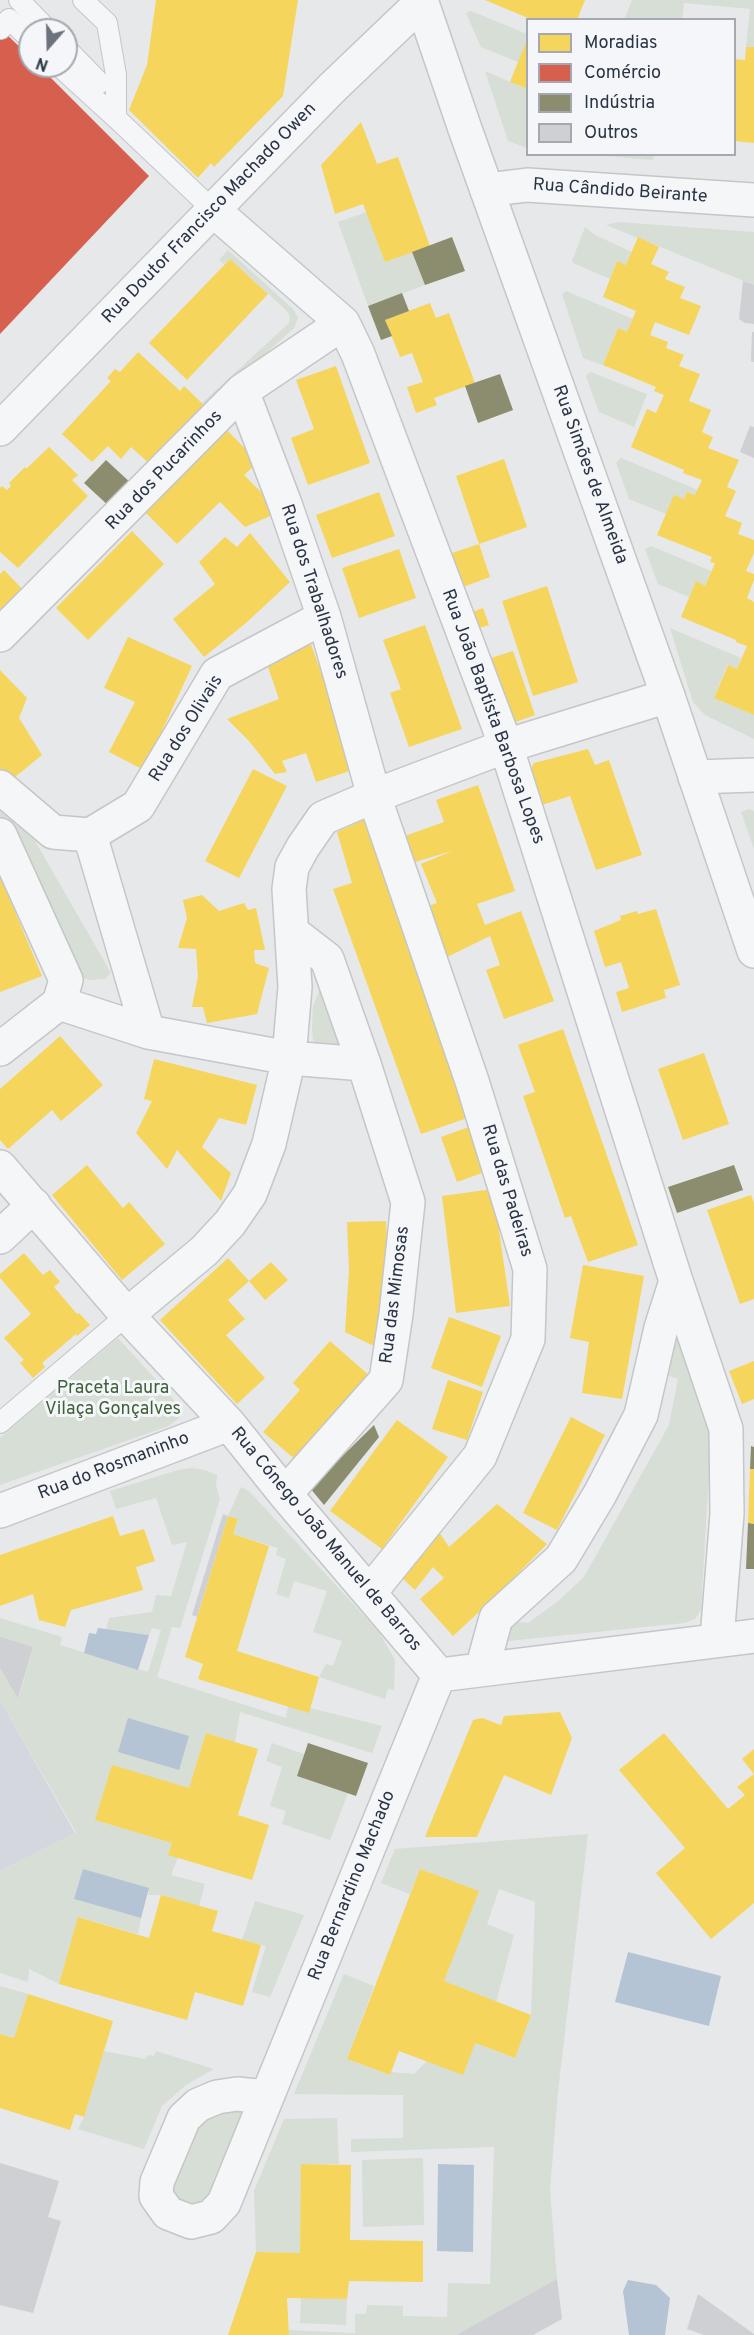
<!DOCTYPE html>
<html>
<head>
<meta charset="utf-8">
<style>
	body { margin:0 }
	#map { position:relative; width:754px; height:2335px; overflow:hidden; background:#e6e8ea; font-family:Overpass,sans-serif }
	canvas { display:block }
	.legend { position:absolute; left:526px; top:18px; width:210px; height:138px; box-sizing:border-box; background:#f4f6f9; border:2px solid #a4a8b1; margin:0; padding:8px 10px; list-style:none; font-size:18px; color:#2b3445 }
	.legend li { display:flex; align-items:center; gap:12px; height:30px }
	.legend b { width:30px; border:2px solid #a4a8b1 }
	.north { position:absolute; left:18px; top:18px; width:60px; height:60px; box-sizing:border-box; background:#f4f6f9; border:2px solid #a4a8b1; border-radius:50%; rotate:200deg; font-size:16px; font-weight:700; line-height:24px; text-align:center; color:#2b3445 }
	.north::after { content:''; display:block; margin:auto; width:21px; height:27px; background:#6c737f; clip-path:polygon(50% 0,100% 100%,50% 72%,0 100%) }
</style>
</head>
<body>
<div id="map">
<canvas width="754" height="2335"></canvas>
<ul class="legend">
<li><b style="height:16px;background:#f6d55c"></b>Moradias</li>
<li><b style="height:16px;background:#d6604d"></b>Comércio</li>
<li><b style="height:16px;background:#8c8c6e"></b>Indústria</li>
<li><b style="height:16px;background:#ced0d3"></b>Outros</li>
</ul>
<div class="north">N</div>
</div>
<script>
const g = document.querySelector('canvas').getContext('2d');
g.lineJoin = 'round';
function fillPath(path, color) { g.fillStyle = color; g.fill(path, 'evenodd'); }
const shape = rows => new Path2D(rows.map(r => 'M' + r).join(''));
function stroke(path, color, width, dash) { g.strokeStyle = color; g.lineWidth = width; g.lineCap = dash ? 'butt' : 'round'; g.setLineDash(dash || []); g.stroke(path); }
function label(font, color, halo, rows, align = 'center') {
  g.font = font + ' Overpass,sans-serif'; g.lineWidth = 6; g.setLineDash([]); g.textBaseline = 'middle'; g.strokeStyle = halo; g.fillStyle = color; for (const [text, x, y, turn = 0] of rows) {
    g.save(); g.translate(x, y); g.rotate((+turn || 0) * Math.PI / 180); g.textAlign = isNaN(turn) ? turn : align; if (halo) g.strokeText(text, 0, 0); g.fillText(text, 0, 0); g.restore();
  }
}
const built = shape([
	[0,1700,75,1833,0,1871]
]);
const green = shape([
	[632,0,754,0,754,47,746,47,750,9,684,3,682,19,624,20],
	[471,11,527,34,527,44,518,62,481,47,466,13],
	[485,71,527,89,527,148,508,141],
	[594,155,655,155,652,160],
	[367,212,385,262,412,252,425,285,368,306,338,222],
	[618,222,754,232,754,285,606,225],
	[585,227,595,235,632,252,626,265,617,261,610,279,573,263,572,261],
	[228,250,293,309,298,318,294,328,206,407,202,403,289,323,290,316,287,311,230,259,224,264,219,260],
	[566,291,633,319,627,332,618,328,603,365,583,358,562,294],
	[590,372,647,394,634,427,599,412,586,376],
	[621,458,698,490,695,495,687,492,684,499,666,514,629,499,616,463],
	[651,546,711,571,705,586,696,582,689,597,658,584,645,549],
	[670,628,741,658,737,669,727,665,714,698,754,715,754,739,705,715,693,702],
	[0,802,35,841,111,973,105,979,90,980,82,978,24,847,0,816],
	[749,809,754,811,754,849,741,812],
	[321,987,334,1009,340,1049,314,1053,312,1028,313,1006],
	[675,1315,711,1437,701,1610,695,1619,684,1623,508,1641,509,1621,528,1623,557,1602,584,1577,669,1425,678,1379,661,1373],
	[118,1338,176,1402,179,1411,179,1418,169,1426,0,1485,0,1438],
	[192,1468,205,1470,217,1475,216,1486,220,1499,180,1628,172,1627,157,1677,286,1718,288,1706,310,1708,382,1726,372,1753,240,1712,235,1742,206,1733,189,1788,96,1820,172,1843,178,1857,171,1875,205,1884,199,1906,161,1895,148,1895,149,1889,74,1899,141,1918,138,1934,79,1917,59,1984,29,1969,28,1982,0,1973,0,1871,75,1833,77,1834,0,1700,0,1668,19,1697,33,1648,0,1638,0,1618,62,1637,60,1645,148,1672,161,1630,152,1628,149,1635,106,1629,109,1618,152,1612,156,1595,171,1596,187,1542,172,1545,156,1498,116,1509,110,1491,178,1470],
	[241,1487,249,1491,379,1632,395,1660,394,1690,388,1689,385,1699,319,1677,326,1664,333,1666,342,1641,313,1632,327,1591,294,1581,289,1598,276,1594,286,1559,276,1555,278,1548,233,1534,238,1519,228,1516],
	[272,1743,304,1754,298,1776,348,1793,330,1840,282,1824,286,1811,270,1806,282,1767,266,1761],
	[588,1834,558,2092,550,2190,557,2279,456,2335,289,2335,289,2330,355,2333,355,2314,366,2314,367,2305,403,2306,403,2316,447,2317,448,2283,490,2284,494,2147,351,2152,351,2139,403,2138,403,2095,294,2094,344,1974,374,1986,347,2059,389,2075,391,2072,414,2074,427,2061,475,2043,515,2058,531,2015,535,1902,499,1889,487,1924,514,1935,496,2002,444,1981,478,1891,420,1869,410,1894,381,1883,395,1849],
	[255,1901,304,1915,270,1997,252,1992,266,1946,242,1940],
	[0,1986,28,1994,14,2038,0,2034],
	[104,2051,145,2059,148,2055,154,2056,156,2051,214,2069,186,2085,162,2106,144,2149,78,2129,84,2117],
	[267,2097,224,2203,191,2222,157,2182,184,2118],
	[337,2118,339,2164,302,2164,300,2253,256,2252,254,2191,284,2119],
	[423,2158,424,2225,363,2227,362,2160],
	[301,2297,347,2299,346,2325,300,2323]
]);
const water = shape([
	[98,1628,149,1635,138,1670,84,1653,89,1633,96,1634],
	[128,1718,189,1736,179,1770,118,1752],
	[83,1869,149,1888,141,1918,74,1899],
	[628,1952,721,1976,709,2026,615,2002],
	[438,2164,474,2165,473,2252,437,2251],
	[628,2280,656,2285,670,2298,665,2335,629,2335,623,2291]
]);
const homes = shape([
	[156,0,298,0,283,96,214,167,211,163,198,178,129,110,147,65],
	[485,0,585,0,577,20,533,20],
	[527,40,528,40,528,89,510,82],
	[746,47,754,47,754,143,735,141,735,59,745,60],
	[361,122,377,164,398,157,430,246,385,262,363,204,335,214,321,165],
	[638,237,659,247,651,264,669,272,665,279,685,287,680,298,701,306,689,335,655,322,650,335,668,342,666,348,684,355,679,366,700,374,689,401,711,410,702,432,713,437,708,448,739,460,727,487,736,491,725,516,742,523,738,534,754,540,754,553,746,571,754,574,754,580,747,598,754,602,754,715,714,698,728,665,737,669,747,646,736,642,736,640,681,617,696,581,705,586,715,563,710,562,712,557,657,535,674,495,684,499,687,492,695,495,702,480,683,473,684,470,631,447,647,409,656,413,664,395,654,391,656,387,603,365,618,328,627,332,636,311,603,297,617,261,626,265],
	[230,259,268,294,187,380,149,343],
	[430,303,436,318,449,313,475,383,434,398,437,405,416,413,407,387,423,382,412,353,400,357,385,320],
	[138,352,180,391,184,386,206,407,151,465,131,447,121,459,108,446,92,462,62,434,111,381,107,378,115,369,120,372],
	[336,366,370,463,308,485,291,438,314,429,296,380],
	[225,428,258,462,244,475,265,496,263,498,277,513,245,527,220,502,177,544,141,508],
	[49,447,78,475,72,480,88,496,18,568,0,552,0,488,2,486,7,490,11,486,9,483,25,467,26,469],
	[504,459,527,527,479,544,456,476],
	[379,492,395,536,332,558,316,515],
	[132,531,164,564,88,640,56,608],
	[250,533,290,582,246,623,204,657,173,619,215,584,199,562,225,537,237,547],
	[479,544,490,577,463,587,452,553],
	[399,549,416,598,359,618,342,568],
	[4,570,28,595,0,623,0,574],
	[547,586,578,682,533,696,502,601],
	[483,608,489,625,477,629,472,612],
	[425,625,462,729,409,747,390,693,401,689,383,640],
	[308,636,356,769,316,782,306,753,282,761,287,772,275,774,249,741,227,719,279,699,265,658],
	[128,637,192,666,144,770,109,752,135,702,104,688],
	[513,651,535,715,510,724,488,659],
	[0,670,27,698,19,718,42,755,9,782,0,771],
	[588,749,595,765,609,760,642,855,596,870,570,796,539,806,530,770,534,763],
	[253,769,287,786,239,878,205,861],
	[478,785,515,891,477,904,485,925,521,911,554,1001,504,1019,486,970,500,965,490,936,441,960,420,909,437,903,421,864,452,851,408,864,399,838,444,822,436,800],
	[370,817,476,1115,421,1134,333,889,352,883,337,832],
	[0,876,42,976,0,992],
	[202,895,219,911,244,903,248,910,256,908,265,950,254,950,255,963,269,968,257,1014,207,1023,203,1007,192,1007,198,976,196,949,178,948,187,918,183,900],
	[656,909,680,985,664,990,666,998,622,1012,616,992,629,988,621,962,605,967,594,931,621,920,620,916,637,911,638,914],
	[563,1029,638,1245,588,1262,571,1216,565,1218,523,1096,535,1092,518,1045],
	[60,1036,103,1085,61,1121,52,1110,8,1149,0,1140,0,1089],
	[704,1053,729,1124,683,1140,658,1069],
	[154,1059,257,1085,246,1125,219,1118,202,1147,231,1173,221,1201,177,1150,167,1169,136,1133,152,1101,144,1099],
	[480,1123,496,1168,457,1182,441,1137],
	[87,1165,123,1208,129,1202,165,1244,122,1280,52,1195],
	[493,1189,510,1306,456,1313,442,1196],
	[751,1195,754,1203,754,1299,740,1304,707,1210],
	[386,1221,388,1268,380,1349,345,1332,349,1270,347,1222],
	[24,1253,43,1275,50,1270,60,1282,54,1287,77,1314,79,1313,90,1325,77,1336,76,1334,42,1363,45,1367,33,1378,20,1363,24,1360,4,1338,31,1314,0,1278,0,1274],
	[228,1258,249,1281,228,1300,245,1319,226,1335,265,1378,237,1404,160,1320],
	[271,1262,288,1280,265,1300,249,1281],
	[583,1265,644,1276,622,1399,582,1393,589,1342,570,1338],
	[449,1317,501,1336,482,1387,431,1368],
	[330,1341,371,1377,297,1461,263,1432,300,1390,293,1383],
	[754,1361,754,1399,742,1404,729,1371],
	[448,1380,483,1392,467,1440,432,1429],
	[571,1417,605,1435,557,1530,523,1513],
	[397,1420,448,1457,382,1549,330,1511],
	[750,1469,754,1469,754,1524,748,1523],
	[497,1504,547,1544,492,1600,453,1636,420,1599,444,1578,433,1567,415,1590,401,1577,437,1529,449,1547],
	[113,1516,120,1536,144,1529,155,1561,136,1567,143,1590,71,1610,65,1627,39,1620,33,1594,0,1606,0,1555],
	[228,1516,238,1519,233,1534,269,1546,237,1651,319,1677,309,1713,198,1679,203,1664,185,1657],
	[560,1712,572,1738,551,1795,504,1775,477,1837,425,1837,473,1720,482,1718,501,1725,504,1716],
	[206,1733,258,1749,238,1815,269,1825,252,1880,168,1855,172,1843,95,1820,112,1765,189,1788],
	[664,1733,728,1809,745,1795,737,1787,754,1774,742,1759,754,1749,754,1903,711,1939,656,1873,685,1848,619,1770],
	[420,1869,479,1891,444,1981,531,2015,515,2058,475,2043,463,2075,399,2051,390,2075,347,2059],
	[161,1895,218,1911,212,1931,261,1945,243,2006,195,1992,187,2020,59,1984,78,1917,149,1938],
	[28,1994,113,2021,84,2117,75,2114,70,2130,0,2108,0,2034,14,2038],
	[301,2164,351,2165,350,2240,423,2241,423,2282,349,2281,347,2299,287,2298,289,2335,228,2335,256,2252,300,2253]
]);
const shops = shape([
	[0,28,30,57,30,66,39,66,149,176,0,334]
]);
const industry = shape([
	[452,237,465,271,425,285,412,252],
	[402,293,409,311,385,320,392,336,381,340,368,306],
	[500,374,513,410,478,423,465,386],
	[106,460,133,485,111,508,84,483],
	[734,1165,743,1190,677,1213,668,1187],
	[374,1425,379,1437,324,1505,310,1488],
	[751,1446,754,1447,754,1469,750,1469],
	[748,1523,754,1524,754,1569,746,1569],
	[308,1743,368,1763,356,1796,297,1776]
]);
const building = shape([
	[743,281,754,285,754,324,745,323,739,319],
	[752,332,754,332,754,362,751,361],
	[750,426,754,427,754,458,740,452],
	[223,1514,228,1516,197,1617,192,1615],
	[0,1637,33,1647,18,1698,0,1668],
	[0,2163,59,2181,48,2217,61,2221,33,2313,0,2305],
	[557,2279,562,2319,533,2335,456,2335],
	[698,2294,754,2334,754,2335,704,2335,687,2329]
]);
const service = shape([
	[19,0,48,30],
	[83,0,107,23,116,75,116,118,213,210],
	[1,29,9,19,30,39],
	[66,48,100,83],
	[59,66,116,118],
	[0,1423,127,1315]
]);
const minor = shape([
	[487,190,527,185,754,200],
	[213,210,343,323,358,354,506,746,676,1281,726,1429,727,1514,717,1639],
	[242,391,285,504,324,617,374,796,472,1081,530,1269,528,1339,480,1456,370,1592],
	[0,429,332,88,422,2],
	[0,635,242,391,343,323],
	[695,777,754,775],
	[0,787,53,832,90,835,148,1032],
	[0,835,66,980,59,1003,0,1049],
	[90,835,138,806,217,674,324,617],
	[59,1003,148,1032,289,1058,364,1064],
	[0,1167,127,1315,229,1424,285,1494,439,1675,754,1636],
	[0,1237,34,1205],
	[127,1315,204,1251,230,1223,250,1194,269,1144,289,1058,295,987,289,889,292,867,303,847,323,818,374,796,506,746,668,696],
	[285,1494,386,1380,396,1314,408,1202,364,1064,327,959,292,932],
	[0,1511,229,1424],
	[482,1669,496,1618,561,1559,600,1494,641,1415,661,1328,676,1281],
	[267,2097,224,2203,211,2217,191,2222,168,2213,156,2196,157,2182,184,2118,198,2105,217,2097,237,2094,267,2097,439,1675]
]);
const tertiary = shape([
	[421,0,465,129,668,696,754,951]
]);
const streetNames = [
	["Rua Cândido Beirante",620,192,4],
	["Rua Doutor Francisco Machado Owen",210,214,-46],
	["Rua dos Pucarinhos",165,471,-46],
	["Rua Simões de Almeida",589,475,70],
	["Rua dos Trabalhadores",313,592,72],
	["Rua João Baptista Barbosa Lopes",492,717,70],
	["Rua dos Olivais",187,729,-58],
	["Rua das Padeiras",506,1191,73],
	["Rua das Mimosas",396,1295,-83],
	["Rua do Rosmaninho",114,1467,-21],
	["Rua Cónego João Manuel de Barros",325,1540,50],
	["Rua Bernardino Machado",353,1886,-68]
];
const parkNames = [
	["Praceta Laura",113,1389],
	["Vilaça Gonçalves",113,1410]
];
fillPath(built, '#d4d7dd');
fillPath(green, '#d6ded6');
fillPath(water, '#b4c4d5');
fillPath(homes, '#f6d55c');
fillPath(shops, '#d6604d');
fillPath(industry, '#8c8c6e');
fillPath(building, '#ced0d3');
stroke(service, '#c4c6c8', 22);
stroke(minor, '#c4c6c8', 36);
stroke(tertiary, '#c4c6c8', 36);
stroke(service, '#f5f6f7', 20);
stroke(minor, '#f5f6f7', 33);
stroke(tertiary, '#f5f6f7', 33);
label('18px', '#2b3445', '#f4f6f9', streetNames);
label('18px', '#3f6138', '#f4f6f9', parkNames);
</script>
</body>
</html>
